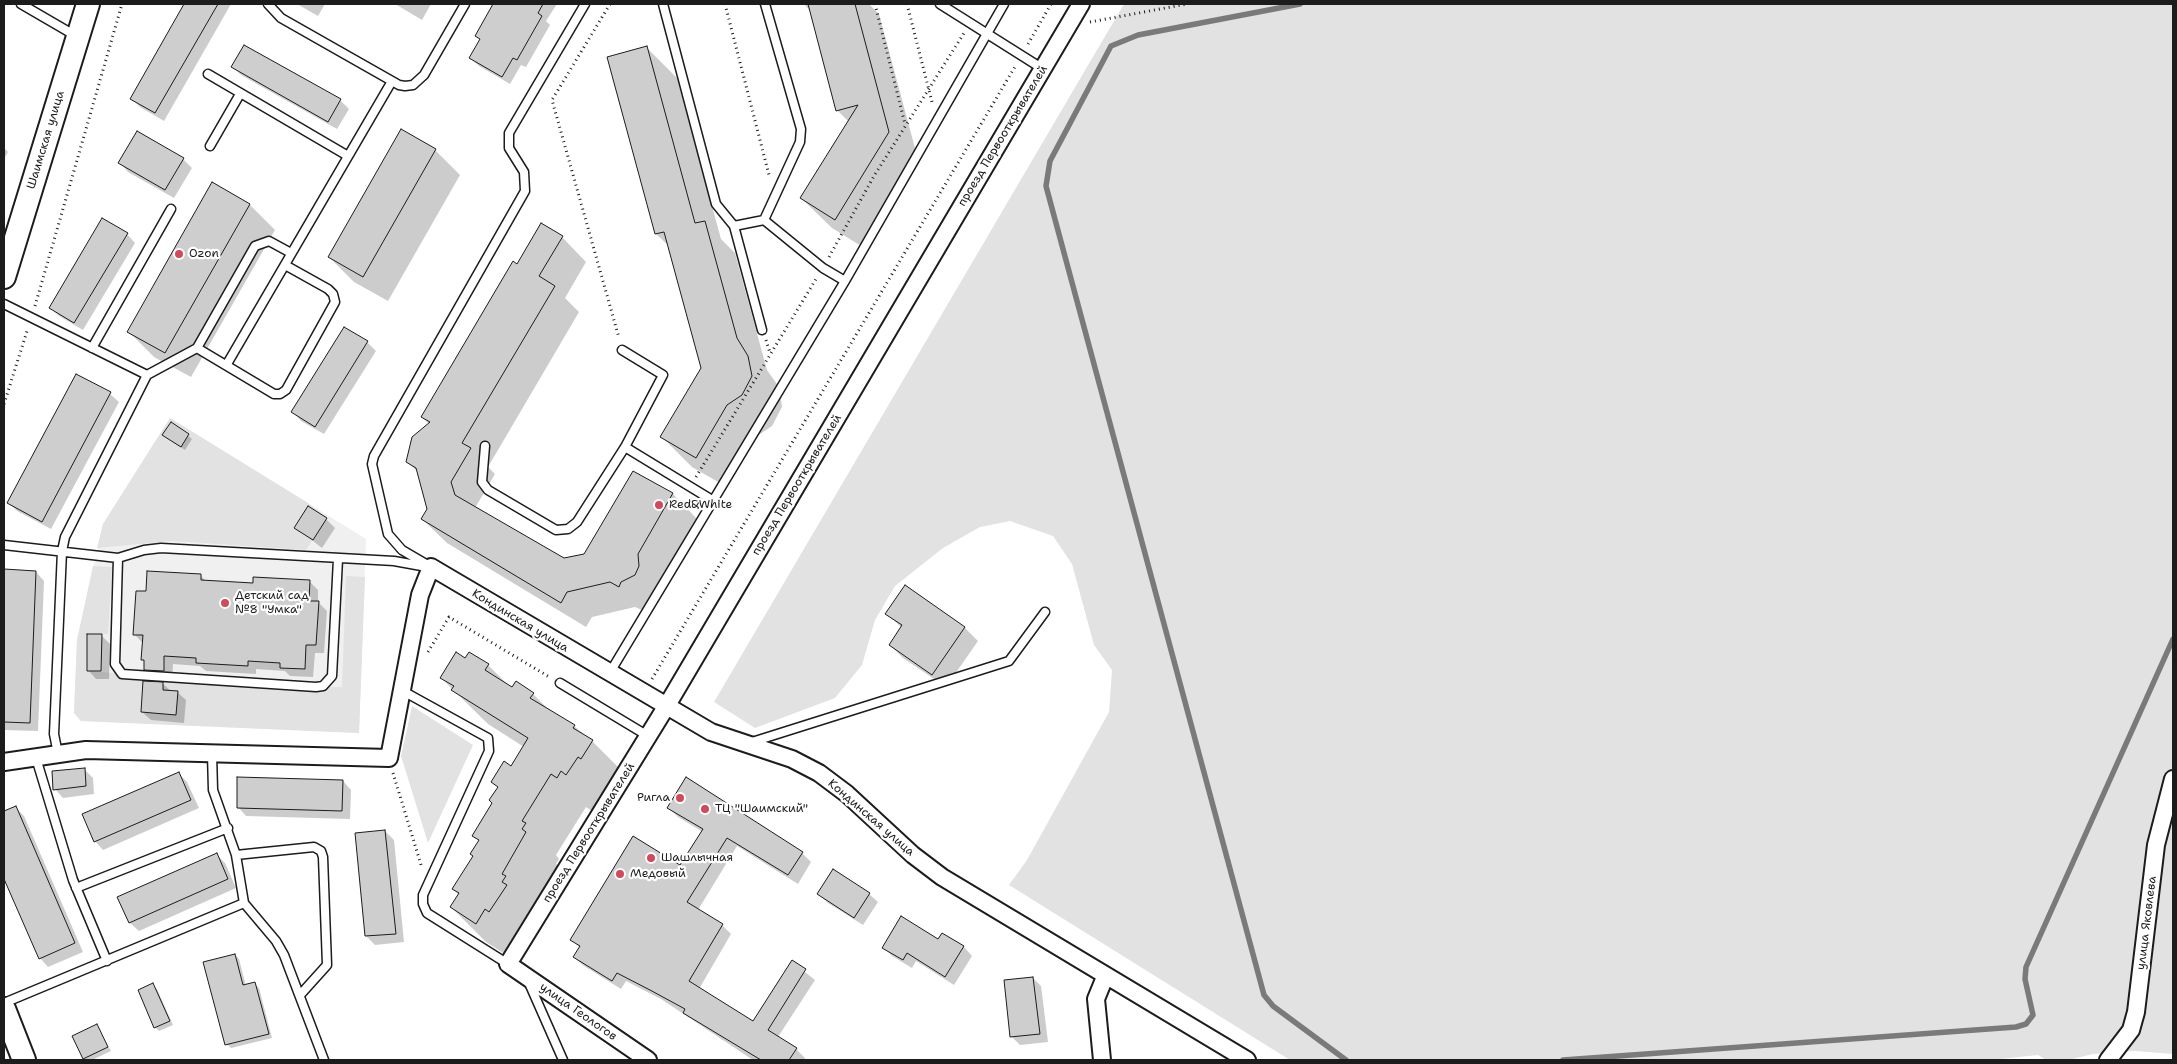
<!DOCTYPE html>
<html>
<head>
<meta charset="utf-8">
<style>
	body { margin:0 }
	#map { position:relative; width:2177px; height:1064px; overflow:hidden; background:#fff; font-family:"Shantell Sans",sans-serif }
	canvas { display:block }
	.frame { position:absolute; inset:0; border:5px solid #1c1c1c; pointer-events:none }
</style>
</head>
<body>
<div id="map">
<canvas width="2177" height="1064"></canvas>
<div class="frame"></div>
</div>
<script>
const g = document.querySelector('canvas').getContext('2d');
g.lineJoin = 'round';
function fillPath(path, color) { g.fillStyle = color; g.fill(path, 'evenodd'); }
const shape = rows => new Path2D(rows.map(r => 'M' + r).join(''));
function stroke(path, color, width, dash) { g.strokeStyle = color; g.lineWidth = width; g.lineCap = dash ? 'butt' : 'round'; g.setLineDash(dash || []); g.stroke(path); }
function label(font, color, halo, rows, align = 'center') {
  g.font = font + ' "Shantell Sans",sans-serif'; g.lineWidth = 4.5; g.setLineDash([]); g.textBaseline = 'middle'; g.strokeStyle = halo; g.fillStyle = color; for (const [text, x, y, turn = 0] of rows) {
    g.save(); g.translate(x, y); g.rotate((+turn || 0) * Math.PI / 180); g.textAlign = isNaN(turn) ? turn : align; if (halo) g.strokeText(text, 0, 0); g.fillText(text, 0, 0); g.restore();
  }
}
const built = shape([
	[170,418,366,539,359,733,81,721,74,713,77,640,103,524]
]);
const green = shape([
	[1124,4,2173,4,2173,1054,2135,1051,2093,1054,2068,1060,2046,1060,2038,1055,1991,1060,1290,1060,1009,885,1027,860,1109,712,1112,670,1094,645,1072,564,1053,536,1010,521,980,527,943,548,895,586,875,620,862,665,835,698,755,728,714,702],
	[170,418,308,503,327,518,306,550,172,541,97,548,103,524],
	[93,566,112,567,108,634,87,634,87,671,316,687,342,687,346,576,365,577,359,733,81,721,74,713,77,640],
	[412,706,473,745,428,843,401,756]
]);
const shadow = shape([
	[186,4,231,4,164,121,140,107,131,98],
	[297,4,325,4,318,16],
	[395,4,431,4,422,20],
	[495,4,557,4,546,21,550,25,526,67,521,65,510,84,479,66,470,58,481,40,476,36],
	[804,4,869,4,879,14,919,163,866,249,832,228,801,198,849,122,837,110,811,12],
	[647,48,677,78,721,239,735,253,767,370,779,387,782,407,772,426,757,436,727,487,692,467,662,437,702,368,670,247,656,234],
	[233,67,340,100,349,109,337,129,241,75],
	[4,148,8,152,4,159],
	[435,150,460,175,388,301,354,282,329,257],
	[183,159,192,168,174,198,128,172,120,163],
	[213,184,250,205,275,230,191,377,154,357,129,332],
	[127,234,135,243,83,330,59,316,50,307],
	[562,237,586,262,565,298,579,312,488,467,495,474,475,508,564,560,585,555,633,472,673,494,697,519,662,579,663,591,659,600,646,607,644,611,635,607,592,617,586,627,447,543,422,519,428,509,419,473,407,462,429,424,422,417,518,265],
	[367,342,376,351,324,434,301,421,293,412],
	[77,376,110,394,119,402,51,529,17,511,9,503],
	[171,423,192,439,185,450,168,439],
	[326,519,335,528,322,548,295,527],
	[4,571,36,572,44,581,38,731,4,730],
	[200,575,207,582,254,584,310,582,318,590,318,602,327,611,324,653,315,653,313,677,290,676,285,671,256,669,256,674,206,671,200,666,173,664,172,679,154,678,145,669,144,644,135,635,147,593],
	[905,587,965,628,978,641,946,687,903,658,890,645,902,628,887,614],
	[101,635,110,644,109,679,96,679,88,670],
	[465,659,488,665,510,687,533,694,552,713,574,726,592,741,627,776,592,811,586,807,556,855,559,859,556,864,560,867,511,958,486,942,451,907,459,895,453,889,474,856,479,841,473,836,494,803,499,788,493,782,512,767,524,747,488,724,441,678],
	[163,684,171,691,177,692,186,700,184,723,151,720,142,712],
	[84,769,93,778,94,794,63,798,55,789],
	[179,774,187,782,199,808,103,850,95,841],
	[343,781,351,790,350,819,246,816,238,807],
	[15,807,24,816,83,952,48,967,40,958,4,876,4,812],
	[668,807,802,853,811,862,798,884,737,846,698,910,722,925,731,934,699,989,754,1023,792,962,815,980,778,1037,796,1049,805,1058,804,1060,753,1060,661,999,626,981,621,989,584,966,574,957,580,948,572,940,681,867,703,832,678,817],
	[385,831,394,840,404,942,375,945,366,936],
	[216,854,225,863,236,888,139,931,130,923,119,897],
	[819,894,869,894,878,902,863,925,828,903],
	[942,934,964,947,972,956,954,985,916,961,912,968,892,956,884,948,938,940],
	[235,955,239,959,246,986,255,984,259,988,272,1038,231,1048,227,1044],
	[1033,978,1041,986,1048,1042,1020,1045,1012,1037],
	[153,985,157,989,173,1025,159,1031,155,1027],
	[97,1026,111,1051,92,1060,86,1060,84,1059]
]);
const stream = shape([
	[1300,4,1138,35,1111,46,1050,161,1046,186,1264,995,1273,1006,1346,1060],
	[1563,1060,2016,1027,2026,1024,2033,1015,2025,979,2026,967,2173,639]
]);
const building = shape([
	[184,4,218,4,155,113,130,99,184,4],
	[493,4,543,4,538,13,542,16,517,60,513,58,502,77,469,58,480,39,475,36,493,4],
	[808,4,855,4,889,132,835,220,800,198,858,105,836,111,808,4],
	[244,45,341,99,328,122,231,67,244,45],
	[647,46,695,223,705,221,737,338,748,356,752,376,742,395,727,405,696,458,660,437,701,368,664,232,655,234,607,57,647,46],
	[401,129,436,149,363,277,328,257,401,129],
	[137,131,184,158,165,190,118,163,137,131],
	[212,182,250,204,165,353,127,332,212,182],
	[102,218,128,233,74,323,49,308,102,218],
	[541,223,563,236,539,276,555,286,462,443,471,448,451,482,455,495,564,558,584,554,633,471,673,493,638,554,639,566,635,575,621,582,619,587,610,582,567,592,561,603,421,519,427,509,416,468,406,462,412,437,430,422,421,417,513,261,517,264,541,223],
	[344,327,368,341,315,427,291,412,344,327],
	[76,374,111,392,42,522,7,503,76,374],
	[171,422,189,434,181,447,162,435,171,422],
	[308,506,327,518,313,540,294,528,308,506],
	[4,569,36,571,30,723,4,722,4,569],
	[147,571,201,574,201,580,253,583,253,577,310,580,309,601,319,601,316,645,306,645,305,669,280,668,280,663,248,661,248,666,196,663,196,658,164,656,164,671,144,670,144,660,141,660,143,635,133,635,136,591,146,591,147,571],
	[905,585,965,627,932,675,889,645,902,625,885,614,905,585],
	[87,634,102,634,101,671,87,671,87,634],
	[456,652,465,658,469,652,489,664,485,670,512,687,516,681,534,693,530,698,575,725,573,728,593,740,581,759,578,757,566,775,561,771,557,778,551,774,522,821,526,823,522,829,526,832,502,874,506,876,502,882,507,885,489,912,485,909,476,924,450,907,459,893,452,889,473,856,470,854,479,840,472,836,492,803,489,800,498,787,491,782,504,761,511,766,528,738,451,690,454,686,440,678,456,652],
	[143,681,163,682,163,690,178,691,176,715,141,712,143,681],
	[85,768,86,786,53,790,52,771,85,768],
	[179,772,191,800,94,842,82,814,179,772],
	[237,777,343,780,342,811,237,808,237,777],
	[686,777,803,852,788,875,727,838,687,902,723,924,689,981,753,1021,792,960,806,969,768,1030,797,1048,789,1060,761,1060,683,1013,685,1009,650,990,617,973,612,981,573,957,580,946,570,940,633,836,680,865,703,829,667,808,686,777],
	[16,806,75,943,39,959,4,879,4,811,16,806],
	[385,830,396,934,365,936,355,833,385,830],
	[217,853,228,879,129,923,117,897,217,853],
	[833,869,870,893,854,918,817,894,833,869],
	[901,916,938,939,942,933,964,946,945,977,907,953,903,960,882,948,901,916],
	[235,954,243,985,255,982,269,1034,225,1045,203,962,235,954],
	[1033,977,1040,1034,1010,1037,1004,980,1033,977],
	[153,983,170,1021,154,1028,138,990,153,983],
	[97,1024,108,1047,83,1059,72,1036,97,1024]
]);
const path = shape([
	[610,4,552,100,619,338],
	[725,4,769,175],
	[875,4,905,124],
	[907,4,932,102],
	[1090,22,1187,4],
	[1028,44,1051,4],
	[829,257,874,176,964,33],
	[35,306,122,4],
	[766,340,770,353],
	[4,404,28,328],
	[696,477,816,279],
	[428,652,449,617,551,678],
	[652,679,1016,65],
	[393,773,422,868]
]);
const lane = shape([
	[21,4,76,36],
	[268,4,281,18,399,85,405,86,413,85,424,75,465,4],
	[663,4,716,204,734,226,764,220],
	[940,4,1043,69],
	[208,74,348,156],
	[210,146,240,94],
	[764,220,800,142,801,129,765,4],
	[764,220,823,268,845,281],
	[734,226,762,330],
	[4,304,147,375,65,537,62,551,54,734,58,754],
	[92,348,171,209],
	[197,348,255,246,269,241,291,253],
	[227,364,392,81],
	[147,375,197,348,274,394,280,394,286,390,335,302,333,294,328,289,285,265],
	[485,446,482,482,488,490,556,530,568,529,577,522,625,447,663,375,622,350],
	[625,447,712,500],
	[4,545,118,558,144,550,161,548,394,561,427,567],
	[118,558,115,664,122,674,316,687,323,686,332,676,338,559],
	[431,567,402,550,388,534,372,464,374,456,525,191,524,172,509,148,509,133,585,4],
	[609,674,845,281,1004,4],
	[560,683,648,736],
	[401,690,488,738,489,751,423,895,423,904,427,913,508,964],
	[752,742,1009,661,1045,612],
	[212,754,213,790,236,855,244,903,276,941,284,955,324,1060],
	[36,758,73,880,107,961],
	[236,855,314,847,321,851,323,857,327,965,300,995],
	[76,888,228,828],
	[529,983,563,1060],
	[4,1003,244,903]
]);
const street = shape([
	[4,762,86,750,389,758,420,595,431,567,711,732,792,759,819,773,847,794,913,855,942,877,1247,1060],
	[648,1060,508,964,666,707,1081,4],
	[1102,1060,1096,999,1105,977],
	[2108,1060,2131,1030,2136,1012,2156,845,2173,779]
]);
const secondary = shape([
	[4,277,88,4],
	[4,1009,24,1060]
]);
const markers = [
	[179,254,5,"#d1495b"],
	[659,505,5,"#d1495b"],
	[225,603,5,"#d1495b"],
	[680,798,5,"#d1495b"],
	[705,809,5,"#d1495b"],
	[651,858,5,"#d1495b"],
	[620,874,5,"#d1495b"]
];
const streetNames = [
	["проезд Первооткрывателей",1003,136,-59],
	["Шаимская улица",46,140,-73],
	["проезд Первооткрывателей",797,485,-59],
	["Кондинская улица",520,621,31],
	["Кондинская улица",871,818,41],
	["проезд Первооткрывателей",589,833,-58],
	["улица Яковлева",2147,923,-83],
	["улица Геологов",578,1012,35]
];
const poiNames = [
	["Ozon",189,254],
	["Red&White",669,505],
	["Детский сад",235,596],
	["№8 \"Умка\"",235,610],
	["Ригла",670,798,"right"],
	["ТЦ \"Шаимский\"",715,809],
	["Шашлычная",661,858],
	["Медовый",630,874]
];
fillPath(built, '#f0f0f0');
fillPath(green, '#e2e2e2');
fillPath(shadow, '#0003');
stroke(stream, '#7a7a7a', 5.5);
fillPath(building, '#cecece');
stroke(building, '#1c1c1c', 1);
stroke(lane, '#1c1c1c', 11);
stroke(street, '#1c1c1c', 20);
stroke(secondary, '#1c1c1c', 26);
stroke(path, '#1c1c1c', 3, [1, 4]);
stroke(lane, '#fff', 8);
stroke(street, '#fff', 16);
stroke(secondary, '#fff', 22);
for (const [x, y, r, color] of markers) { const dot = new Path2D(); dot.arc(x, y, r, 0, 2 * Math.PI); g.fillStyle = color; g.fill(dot); stroke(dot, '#fff', 2); }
label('12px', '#1c1c1c', '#fff', streetNames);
label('12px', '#1c1c1c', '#fff', poiNames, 'left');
</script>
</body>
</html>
